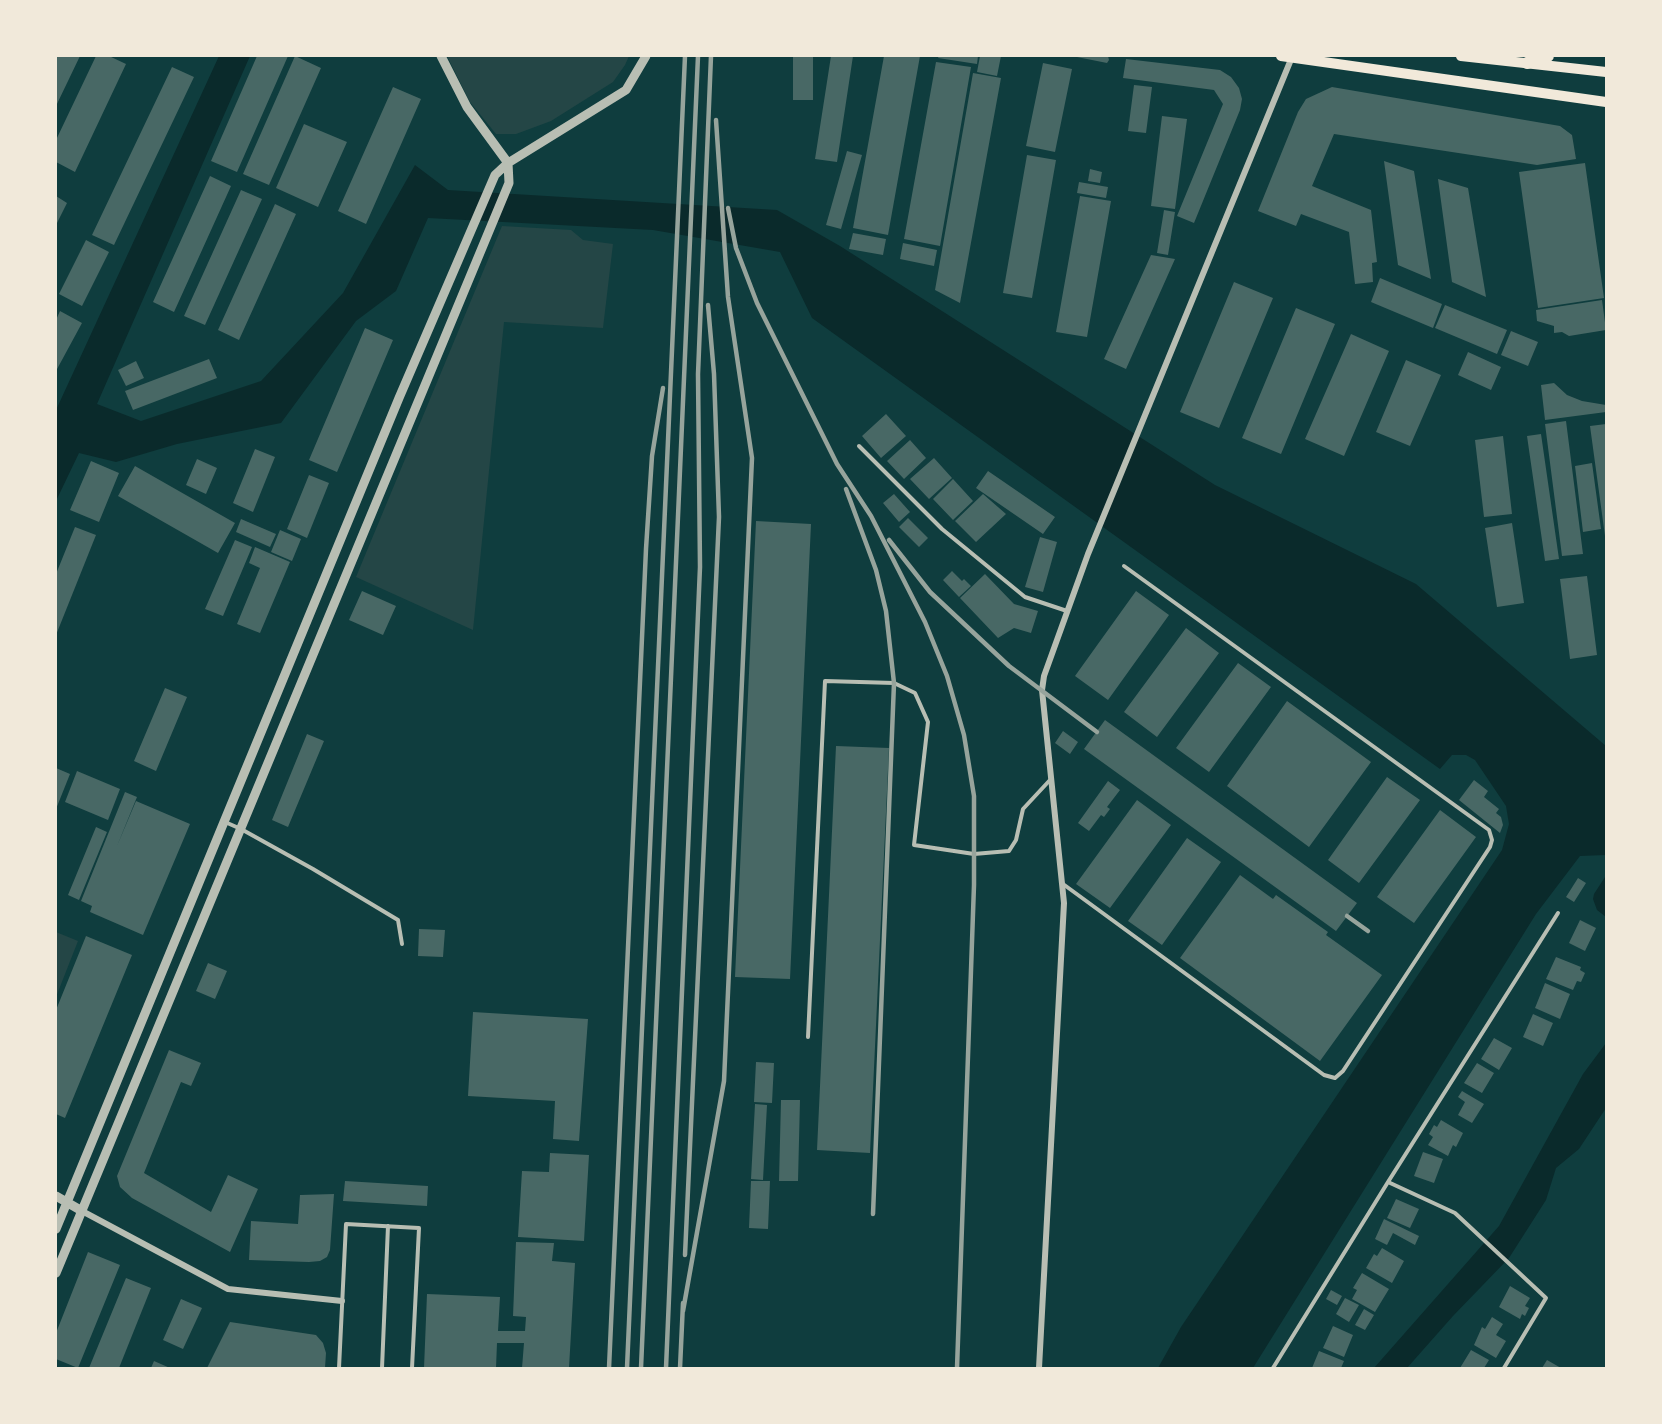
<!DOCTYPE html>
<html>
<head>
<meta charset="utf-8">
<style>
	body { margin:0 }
	#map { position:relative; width:1662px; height:1424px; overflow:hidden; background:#0f3d3e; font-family:"DejaVu Sans",sans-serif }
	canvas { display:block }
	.frame { position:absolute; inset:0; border:57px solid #f1e9da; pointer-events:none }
</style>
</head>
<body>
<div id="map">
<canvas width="1662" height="1424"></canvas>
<div class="frame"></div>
</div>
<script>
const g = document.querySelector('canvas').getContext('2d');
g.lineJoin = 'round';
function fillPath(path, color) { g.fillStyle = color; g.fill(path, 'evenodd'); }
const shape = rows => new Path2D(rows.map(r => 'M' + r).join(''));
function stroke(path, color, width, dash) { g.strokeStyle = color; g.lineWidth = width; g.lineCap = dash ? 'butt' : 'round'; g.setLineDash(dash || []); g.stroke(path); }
const green = shape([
	[447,56,629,56,625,65,613,82,551,121,516,134,496,134,470,102],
	[502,226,571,230,583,240,613,244,603,328,504,322,473,630,356,577],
	[56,932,78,941,56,997]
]);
const water = shape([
	[219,56,250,56,97,404,141,421,261,381,343,293,415,165,448,190,777,210,840,246,1215,485,1416,584,1606,746,1606,855,1580,856,1536,914,1253,1368,1158,1368,1181,1327,1502,850,1509,824,1506,806,1475,760,1466,755,1452,755,1440,769,812,318,780,252,653,230,428,218,396,291,356,321,281,423,177,444,116,462,79,453,56,501,56,410],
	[1605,877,1606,877,1606,917,1597,910,1593,899,1594,894],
	[1606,1043,1606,1108,1579,1149,1556,1168,1546,1200,1509,1258,1453,1316,1407,1368,1374,1368,1499,1226,1583,1074]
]);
const building = shape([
	[56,56,80,56,56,106],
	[96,56,109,56,126,64,75,172,56,162,56,140],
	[257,56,288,56,237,172,211,161],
	[295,56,321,68,269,185,243,174],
	[793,56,813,56,813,100,793,100],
	[831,56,853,56,837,162,815,159],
	[884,56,920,56,888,235,853,228],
	[939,56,978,56,977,64,938,58],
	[980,56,1001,56,997,76,977,72],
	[1072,56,1108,56,1109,60,1107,63],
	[1126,59,1220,70,1231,77,1239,88,1242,99,1240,110,1194,223,1177,216,1223,104,1214,90,1123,78],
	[936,62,971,67,940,246,904,239],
	[1043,63,1072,69,1055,152,1026,146],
	[172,67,194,77,114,245,92,235],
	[973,73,1001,78,960,303,935,290],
	[1134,85,1152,87,1146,133,1128,131],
	[393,87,421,99,366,224,338,211],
	[1332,87,1560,126,1572,135,1576,159,1537,165,1334,134,1312,186,1371,210,1377,262,1372,263,1373,282,1355,284,1349,232,1301,214,1296,226,1258,211,1298,112,1306,99],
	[1162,116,1187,119,1175,209,1151,206],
	[304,124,347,142,318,207,276,188],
	[847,151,862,155,841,229,826,225],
	[1027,155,1056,160,1032,298,1003,293],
	[1384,161,1414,171,1431,279,1398,265],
	[1585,163,1604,298,1538,308,1519,172],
	[1090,169,1102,172,1100,183,1088,181],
	[210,176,231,186,174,312,153,302],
	[1438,179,1468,188,1486,297,1452,282],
	[1079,182,1108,187,1106,198,1077,193],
	[241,190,262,199,205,325,184,316],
	[56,196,67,203,56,225],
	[1080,196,1111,201,1087,337,1056,332],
	[275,204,296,214,239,340,218,330],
	[1164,210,1175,212,1168,255,1157,253],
	[853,233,886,239,883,255,849,249],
	[86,240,109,252,82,306,59,294],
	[903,243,937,250,934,266,900,259],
	[1151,255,1175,259,1126,369,1104,359],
	[1380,278,1442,304,1433,328,1371,302],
	[1234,282,1273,298,1219,428,1180,412],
	[1602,300,1606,330,1569,336,1562,332,1554,333,1554,326,1537,321,1536,310],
	[1445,305,1507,330,1497,354,1435,328],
	[1296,308,1335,324,1281,454,1242,438],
	[60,311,82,323,56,371,56,320],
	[365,328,393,340,337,472,309,460],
	[1511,331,1538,342,1528,366,1501,355],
	[1351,334,1389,351,1344,456,1305,439],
	[1468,352,1501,367,1491,390,1458,375],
	[209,359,217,378,133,410,125,391],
	[1406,360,1441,375,1410,446,1376,432],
	[136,361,144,378,126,386,118,370],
	[1554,383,1567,395,1582,401,1606,405,1606,412,1545,420,1541,385],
	[886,414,906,436,881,458,862,436],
	[1566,421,1583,554,1562,556,1545,424],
	[1606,424,1606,536,1605,536,1590,426],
	[1541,434,1559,559,1545,561,1527,436],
	[1503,436,1512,514,1484,517,1475,440],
	[910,440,926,458,904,479,887,461],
	[255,449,275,457,253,512,233,503],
	[934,458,952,478,929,499,910,479],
	[197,459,217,468,206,494,186,485],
	[91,461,119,473,99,522,70,510],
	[1592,463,1601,529,1583,532,1575,466],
	[135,466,235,523,218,553,118,496],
	[988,471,1055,517,1043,534,976,488],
	[309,475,329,483,307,538,287,529],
	[953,479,973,501,953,520,933,499],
	[894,494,910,512,899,522,883,503],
	[983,494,1006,514,976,542,955,521],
	[908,518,928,538,919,547,899,527],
	[241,519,276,534,270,547,236,532],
	[756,521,811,524,790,979,735,977],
	[1512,523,1524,603,1497,607,1485,528],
	[75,527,96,535,56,635,56,574],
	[280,530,301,539,292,561,271,552],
	[1040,537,1057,542,1043,592,1025,587],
	[235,540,252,547,223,616,205,609],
	[255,547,290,562,260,633,237,624,260,568,249,563],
	[952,571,962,581,964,579,971,586,959,597,943,580],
	[985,574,1014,604,1038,611,1031,633,1014,628,998,638,960,598],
	[1587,576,1597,655,1570,659,1560,579],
	[362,591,396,606,383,635,349,620],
	[1136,591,1169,615,1108,700,1075,676],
	[1186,628,1219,653,1157,737,1124,712],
	[1238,663,1271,687,1209,772,1176,748],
	[165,688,187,697,156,771,134,761],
	[1287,701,1371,762,1309,847,1227,786],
	[1105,720,1357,903,1336,931,1084,749],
	[1063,731,1078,742,1070,754,1055,743],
	[307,734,324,741,288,827,272,820],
	[836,746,889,748,870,1153,817,1150],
	[56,768,70,774,56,809],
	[77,771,120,789,108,820,65,802],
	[1387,777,1420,800,1359,883,1328,860],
	[1474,780,1488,791,1484,797,1499,809,1496,813,1501,817,1503,825,1500,833,1459,800],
	[1108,781,1120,790,1107,807,1110,809,1104,817,1101,815,1089,831,1078,823],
	[125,792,137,797,117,846,136,801,190,824,143,935,90,912,92,906,81,901],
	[1137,800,1171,825,1110,908,1076,884],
	[1440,810,1476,837,1414,923,1377,897],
	[96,827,107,832,79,900,68,895],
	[1187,838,1221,862,1162,945,1128,921],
	[1240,875,1273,899,1276,895,1328,932,1326,935,1382,975,1320,1061,1180,958],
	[1578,878,1586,883,1574,902,1566,897],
	[1580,920,1596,928,1585,951,1569,943],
	[419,929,445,930,443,957,418,956],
	[86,936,132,955,65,1118,56,1114,56,1010],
	[1556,957,1581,967,1580,970,1585,973,1581,982,1577,981,1573,990,1546,979],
	[208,963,227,971,215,999,196,991],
	[1545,983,1570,994,1560,1019,1535,1008],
	[473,1012,588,1019,579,1141,553,1139,555,1101,468,1096],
	[1533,1014,1553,1023,1543,1046,1523,1037],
	[1494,1038,1512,1048,1499,1070,1481,1059],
	[169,1050,201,1063,191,1086,181,1082,144,1173,211,1212,228,1175,258,1189,230,1252,132,1198,120,1187,117,1176],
	[756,1062,774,1063,772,1103,754,1102],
	[1477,1063,1494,1073,1482,1093,1464,1083],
	[1462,1091,1484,1104,1472,1123,1458,1115,1465,1102,1458,1097],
	[781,1100,800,1100,798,1181,779,1181],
	[755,1104,767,1105,763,1180,751,1179],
	[1441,1120,1463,1133,1456,1147,1453,1145,1448,1156,1428,1145,1433,1137,1429,1134,1434,1125,1437,1127],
	[1423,1152,1443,1159,1434,1183,1414,1176],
	[550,1153,589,1155,584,1241,518,1237,522,1171,549,1172],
	[345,1181,428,1186,427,1206,343,1201],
	[751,1181,770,1181,768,1229,749,1228],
	[334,1194,330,1250,327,1257,320,1261,309,1262,249,1260,251,1221,298,1224,300,1195],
	[1396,1199,1419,1209,1410,1228,1387,1218],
	[1384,1219,1419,1236,1415,1245,1393,1233,1387,1245,1375,1239],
	[516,1242,554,1243,552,1261,575,1263,569,1368,522,1368,524,1343,497,1343,496,1368,424,1368,427,1294,500,1297,498,1331,525,1331,526,1317,513,1316],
	[1382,1248,1404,1261,1392,1283,1366,1268,1374,1254,1377,1256],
	[88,1252,120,1265,78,1368,56,1359,56,1333],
	[1362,1273,1389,1289,1375,1312,1352,1299,1357,1290,1353,1288],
	[126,1278,151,1288,119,1368,89,1368],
	[1510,1286,1530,1298,1525,1306,1529,1308,1525,1316,1522,1314,1520,1319,1499,1307],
	[1331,1290,1342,1296,1337,1305,1326,1299],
	[1345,1298,1359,1305,1349,1322,1336,1314],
	[181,1299,202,1308,183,1349,163,1340],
	[1364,1309,1374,1315,1365,1330,1355,1325],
	[1492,1317,1503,1324,1496,1335,1506,1341,1496,1358,1474,1345,1482,1327,1485,1329],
	[230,1322,316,1335,323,1343,326,1353,325,1368,207,1368],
	[1333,1326,1353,1335,1344,1357,1323,1348],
	[1471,1350,1489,1360,1484,1368,1460,1368],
	[1319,1351,1344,1361,1341,1368,1312,1368],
	[1547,1360,1561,1368,1542,1368],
	[154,1361,170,1368,151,1368]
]);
const service = shape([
	[859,446,942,529,1025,597,1067,611],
	[225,822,241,829,313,869,398,920,402,944],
	[1063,884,1324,1075,1335,1078,1343,1071,1490,847,1492,840,1489,830,1124,566],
	[808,1037,825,681,894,683,915,693,928,722,914,845,974,854,1009,851,1016,840,1023,809,1050,780],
	[1388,1182,1455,1213,1546,1298,1504,1368],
	[339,1368,346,1224,419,1228,412,1368],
	[382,1368,388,1226],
	[1273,1368,1388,1182,1558,913]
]);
const minor = shape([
	[82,1211,228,1289,342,1301],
	[1039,1368,1064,903,1042,690,1044,676,1088,554,1292,57]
]);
const tertiary = shape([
	[56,1196,82,1211],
	[56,1229,399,398,495,175,508,163,626,90,646,56],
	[56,1273,509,183,508,163,467,107,441,56]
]);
const secondary = shape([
	[1281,56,1606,102],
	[1461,56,1606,72]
]);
const trunk = shape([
	[1527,63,1548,56]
]);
const rail = shape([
	[728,208,736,248,757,303,837,464,871,516,925,622,947,676,964,735,974,796,974,885,957,1368],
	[846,489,876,570,886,611,894,683,873,1214],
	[889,540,930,592,1009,666,1097,732],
	[1347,916,1368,931],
	[685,1255,719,517,714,374,708,305],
	[683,1311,724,1081,752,458,728,297,716,120],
	[609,1368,646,549,652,456,663,388],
	[627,1368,685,56],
	[641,1368,698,56],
	[666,1368,700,567,698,374,711,56],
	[680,1368,683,1303]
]);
fillPath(green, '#244646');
fillPath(water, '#0a2a2b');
fillPath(building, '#486865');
stroke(service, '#b8beb3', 4);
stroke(minor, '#b8beb3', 6);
stroke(tertiary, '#b8beb3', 9);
stroke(secondary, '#f1e9da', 10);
stroke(trunk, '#f1e9da', 12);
stroke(rail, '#97a49c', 4.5);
</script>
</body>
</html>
